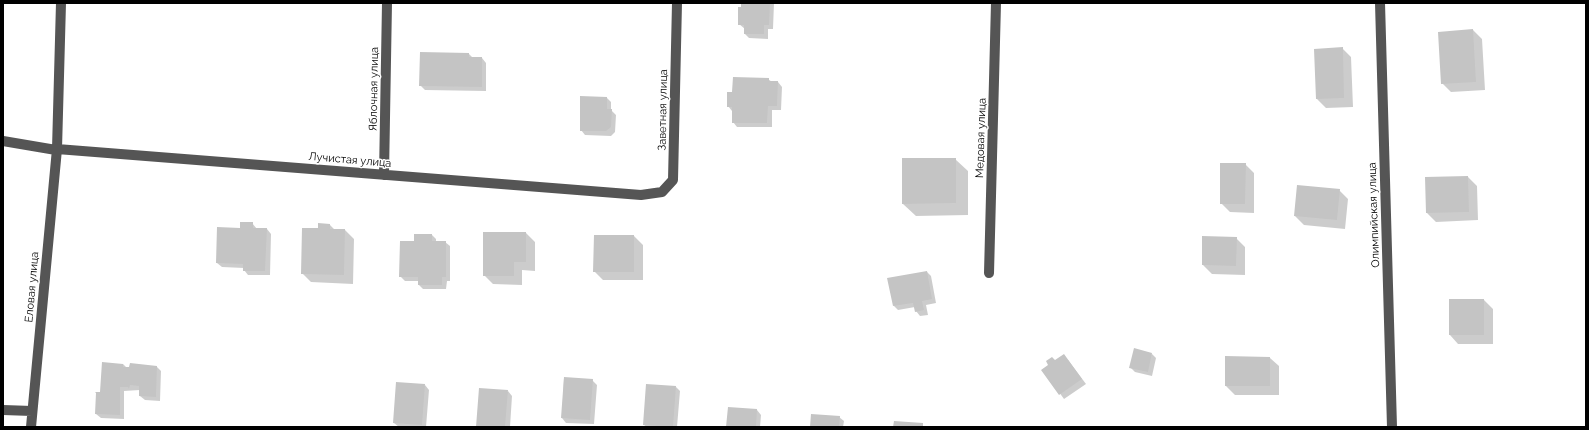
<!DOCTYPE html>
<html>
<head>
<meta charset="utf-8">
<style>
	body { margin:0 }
	#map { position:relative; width:1589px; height:430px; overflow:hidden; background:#fff; font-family:Raleway,sans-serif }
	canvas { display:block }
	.frame { position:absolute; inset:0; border:4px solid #000; pointer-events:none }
</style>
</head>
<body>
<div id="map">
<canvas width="1589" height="430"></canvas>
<div class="frame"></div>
</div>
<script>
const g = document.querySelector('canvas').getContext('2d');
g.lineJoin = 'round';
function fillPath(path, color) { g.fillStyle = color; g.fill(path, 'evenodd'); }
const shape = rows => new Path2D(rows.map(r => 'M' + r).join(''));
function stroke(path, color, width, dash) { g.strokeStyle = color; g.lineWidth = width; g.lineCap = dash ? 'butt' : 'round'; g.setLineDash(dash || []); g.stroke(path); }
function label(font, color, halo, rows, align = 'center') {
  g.font = font + ' Raleway,sans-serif'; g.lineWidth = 3; g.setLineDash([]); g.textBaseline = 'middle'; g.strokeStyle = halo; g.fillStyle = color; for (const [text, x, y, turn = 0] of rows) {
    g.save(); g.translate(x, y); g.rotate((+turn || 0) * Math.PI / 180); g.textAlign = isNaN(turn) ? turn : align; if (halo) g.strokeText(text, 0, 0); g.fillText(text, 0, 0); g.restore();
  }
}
const shadow = shape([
	[742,3,774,3,773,29,768,29,768,39,749,38,745,34,745,29,739,24],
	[1473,30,1482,39,1485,90,1451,92,1442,83],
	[1342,48,1351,57,1353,107,1326,108,1317,99,1316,50],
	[469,54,473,58,482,58,486,63,486,91,425,90,420,85],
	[768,79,772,82,778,82,782,87,781,110,772,110,772,127,737,127,733,122,732,111,728,106,733,93],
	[607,98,611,102,611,110,616,115,615,132,611,136,585,135,581,130],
	[955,159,968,171,968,215,916,216,903,204],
	[1245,164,1254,173,1254,213,1230,212,1221,203],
	[1468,177,1477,186,1478,220,1436,222,1427,213],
	[1339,190,1348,199,1345,229,1304,225,1295,216],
	[252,223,257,229,267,229,271,234,270,275,248,275,244,270,244,268,222,267,217,263,241,229],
	[330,225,335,230,345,230,354,239,353,284,311,282,302,273,319,229],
	[484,233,526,233,535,242,535,271,522,270,522,285,493,284,484,275],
	[432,235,436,239,436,242,445,242,450,246,450,281,447,281,446,289,423,289,419,285,419,281,405,281,400,276,414,242],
	[634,236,643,245,643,280,603,280,594,271],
	[1236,238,1245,247,1245,275,1212,274,1203,265],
	[927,272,931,276,936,303,926,305,928,315,920,316,916,311,915,307,898,310,894,306,889,279],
	[1484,300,1493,309,1493,344,1458,344,1450,335],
	[1152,354,1156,358,1152,376,1135,372,1130,367],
	[1270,358,1279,366,1279,395,1235,395,1226,386],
	[1068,360,1086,384,1064,399,1043,370,1055,361],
	[123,364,127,368,130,369,157,367,161,371,160,401,145,400,140,396,140,390,124,391,124,419,101,418,96,414,101,393],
	[564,378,592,380,597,385,594,424,566,423,562,418],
	[425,385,429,390,426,427,399,427,394,423],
	[676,387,680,391,677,427,647,427,644,425],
	[508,391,512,396,510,427,477,427],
	[757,410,761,415,760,427,727,427],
	[839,417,844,421,843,427,811,427]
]);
const building = shape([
	[741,3,770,3,769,25,764,25,764,34,744,34,744,25,738,25,738,7,741,7],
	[1473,29,1476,82,1441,84,1438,32],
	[1343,47,1344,98,1316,99,1314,49],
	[420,52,469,53,469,57,482,57,482,87,419,86],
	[733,77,769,78,769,81,778,81,777,106,768,106,767,123,732,123,732,107,727,107,727,92,732,92],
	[580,96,607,97,607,109,612,109,611,127,606,131,580,131],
	[902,158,956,158,956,203,902,204],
	[1220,163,1246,163,1245,204,1220,204],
	[1468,176,1469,212,1426,213,1425,177],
	[1297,185,1340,189,1337,220,1294,216],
	[240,222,253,222,253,228,267,228,265,271,243,271,243,264,216,263,217,227,240,228],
	[318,223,330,224,330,229,345,229,344,275,301,274,302,228,318,228],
	[483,232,526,232,526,262,514,262,514,276,483,276],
	[414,234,432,234,432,241,446,241,446,277,442,277,442,285,418,285,418,277,399,277,400,241,414,241],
	[594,235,634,235,634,272,593,272],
	[1202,236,1237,237,1236,266,1202,265],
	[927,271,932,299,922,301,924,310,915,312,913,303,893,306,887,278],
	[1449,299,1484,299,1484,335,1449,335],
	[1134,348,1152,353,1148,372,1129,368],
	[1064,354,1082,379,1059,395,1041,370,1048,365,1046,361,1052,357,1055,360],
	[1225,356,1270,357,1270,386,1225,386],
	[102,362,123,364,123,367,129,367,130,363,157,366,156,397,139,396,139,386,130,385,129,389,128,387,120,387,120,415,95,414,96,393,95,392,100,392],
	[564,377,593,379,590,420,561,418],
	[396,382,425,384,422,425,393,423],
	[646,384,676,386,673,427,643,425],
	[479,388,508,390,505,427,476,427],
	[728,407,757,409,756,427,726,427],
	[811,414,840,416,839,427,810,427],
	[894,421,923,423,923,427,893,427]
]);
const minor = shape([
	[1380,3,1392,427],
	[3,141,56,150],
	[57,149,641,195,662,192,673,180,677,3],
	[384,175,387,3],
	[989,273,996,3],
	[3,410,32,411],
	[31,427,57,149,61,3]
]);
const streetNames = [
	["Яблочная улица",374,89,-89],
	["Заветная улица",663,110,-89],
	["Медовая улица",981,138,-88],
	["Лучистая улица",350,160,5],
	["Олимпийская улица",1374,215,-92],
	["Еловая улица",32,287,-85]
];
fillPath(shadow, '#0003');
fillPath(building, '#c4c4c4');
stroke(minor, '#555', 10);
label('11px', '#000', '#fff', streetNames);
</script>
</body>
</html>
